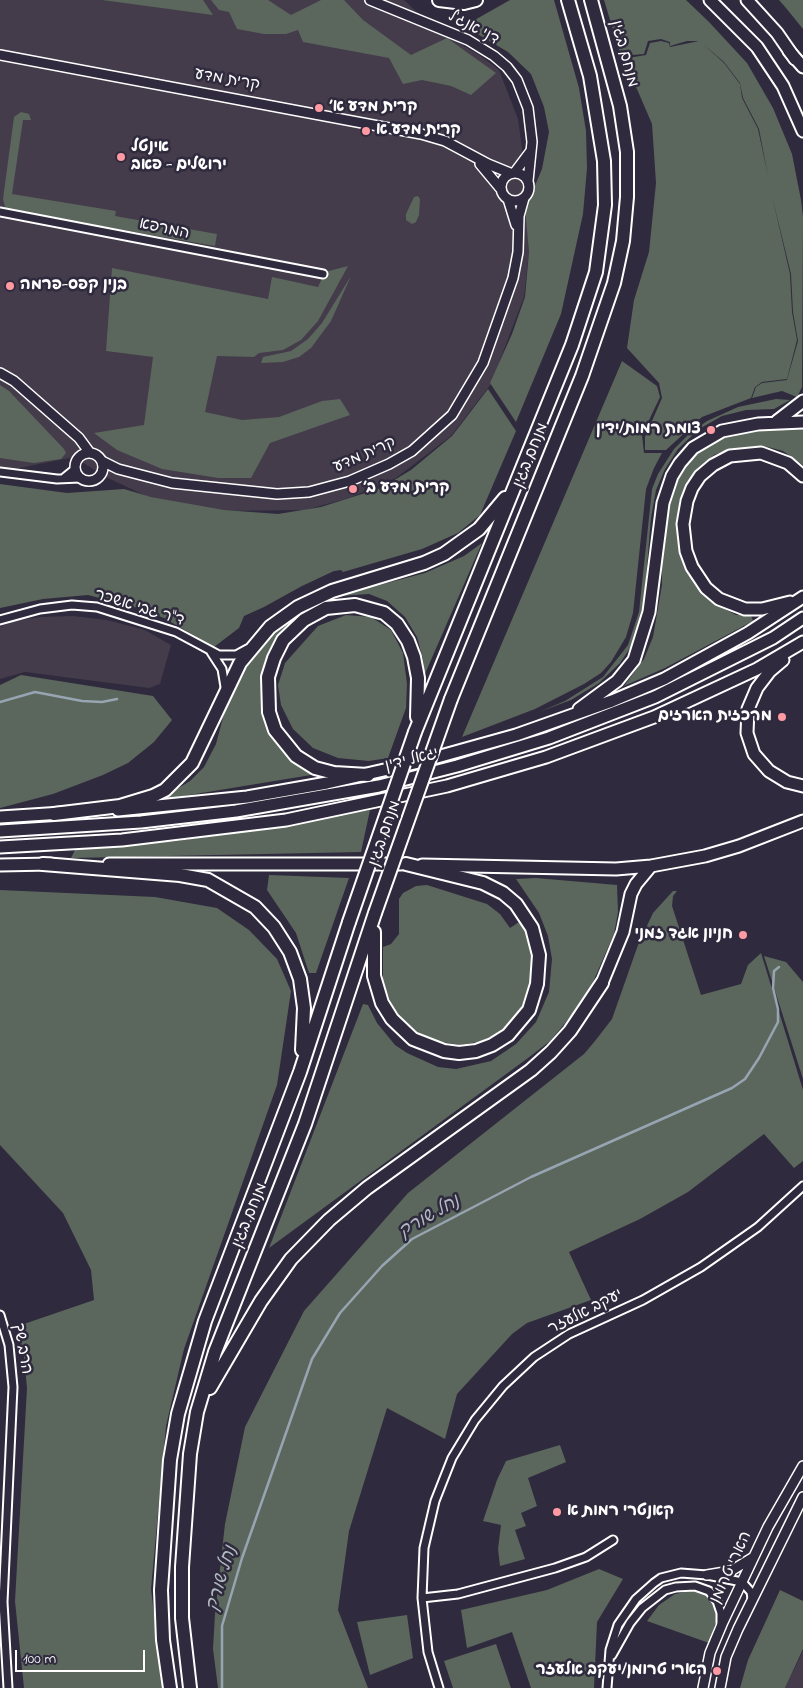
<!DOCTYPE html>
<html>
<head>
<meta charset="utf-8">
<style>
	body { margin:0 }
	#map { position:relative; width:803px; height:1688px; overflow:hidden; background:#2f2a3d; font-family:"Indie Flower",sans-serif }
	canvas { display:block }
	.scale { position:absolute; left:15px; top:1650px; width:130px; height:22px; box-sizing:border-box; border:2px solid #fff; border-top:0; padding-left:6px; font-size:15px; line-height:18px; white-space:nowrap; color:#fff; -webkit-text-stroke:4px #2f2a3d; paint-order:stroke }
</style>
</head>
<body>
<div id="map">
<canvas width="803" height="1688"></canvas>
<div class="scale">100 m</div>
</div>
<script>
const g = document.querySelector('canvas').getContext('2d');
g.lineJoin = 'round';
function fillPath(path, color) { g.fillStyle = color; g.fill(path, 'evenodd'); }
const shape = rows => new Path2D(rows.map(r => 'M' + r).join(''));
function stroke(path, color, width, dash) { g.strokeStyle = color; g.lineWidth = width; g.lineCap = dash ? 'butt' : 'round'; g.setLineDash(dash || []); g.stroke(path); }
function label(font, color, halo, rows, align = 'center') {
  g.font = font + ' "Indie Flower","Playpen Sans Hebrew",sans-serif'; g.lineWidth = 5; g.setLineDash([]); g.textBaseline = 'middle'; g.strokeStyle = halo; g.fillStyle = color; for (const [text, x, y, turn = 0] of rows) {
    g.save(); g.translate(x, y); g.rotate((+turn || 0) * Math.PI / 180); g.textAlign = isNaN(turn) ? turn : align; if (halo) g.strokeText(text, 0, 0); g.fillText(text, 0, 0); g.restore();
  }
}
const built = shape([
	[0,0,404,0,437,31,478,54,499,70,518,119,522,148,529,252,524,297,491,384,451,436,396,478,349,498,305,510,220,511,146,496,104,476,74,457,0,472],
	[73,616,107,620,145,630,171,645,160,684,149,688,25,672,0,679,0,627,14,621,40,617],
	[803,1651,803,1688,785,1688]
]);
const green = shape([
	[102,0,203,0,213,15],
	[211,0,268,0,291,15,321,0,344,0,363,20,411,55,447,38,496,73,471,95,451,86,422,80,403,84,389,58,303,42,298,30,286,34,264,34,237,29,229,12,219,10],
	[510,0,554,0,579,88,586,131,587,168,583,214,561,314,516,422,490,383,512,334,525,297,529,252,525,209,542,169,549,132,544,107,531,74,508,52,464,26],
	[604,0,686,0,709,22,747,63,773,108,792,154,801,200,803,217,802,387,797,397,782,391,752,398,756,387,762,383,787,380,798,341,793,312,791,274,772,196,790,274,792,312,797,340,787,379,762,382,755,387,751,398,702,417,666,450,645,450,645,437,662,398,659,383,627,348,634,300,649,252,656,183,652,124,637,89,628,77,622,59,646,55,650,43,661,41,669,43,670,47,699,41,687,41,670,46,670,42,661,39,648,41,644,54,621,56],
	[703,44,724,62,740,83,743,98,759,129,768,176,758,129,742,98,740,84,724,63],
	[779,0,803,0,803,29,786,8],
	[21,112,29,114,31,120,23,120,12,194,116,211,115,216,217,234,215,246,14,211,5,207,3,199,14,117],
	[418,196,420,199,419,215,416,222,412,224,406,220,406,214,414,197],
	[348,266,318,321,301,340,283,350,259,353,254,357,217,356,205,412,242,420,279,417,322,401,340,399,350,415,270,443,251,478,218,478,162,469,117,450,94,433,144,425,153,357,106,351,112,268,268,299,272,277,318,287,325,272],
	[351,276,331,321,311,348,299,357,283,362,261,363,263,357,291,351,308,339,322,323],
	[622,361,657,386,660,397,642,435,644,453,662,453,654,468,646,489,633,613,626,637,611,662,601,673,584,684,535,709,462,737],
	[0,385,9,391,64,449,66,453,61,459,34,463,0,458],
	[488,389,516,431,480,515,458,533,422,549,343,572,341,570,334,571,302,586,264,607,244,616,239,628,214,647,164,618,138,608,88,595,43,599,0,608,0,484,67,493,124,489,151,497,224,510,278,514,321,507,381,488,411,470,452,436],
	[776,399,790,400,774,409,746,410,722,416,699,429,678,449,665,469,656,490,651,518,644,602,638,632,632,645,620,663,599,683,571,700,539,712,565,701,603,677,628,645,639,612,652,489,658,474,674,449,689,434,707,421,738,407],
	[776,427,803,428,803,465,783,451,764,446,729,449,714,455,698,468,687,483,679,502,678,543,683,562,697,585,707,597,723,608,736,615,751,615,753,621,665,668,624,686,644,659,653,637,662,585,662,560,666,515,678,479,693,457,704,448,723,437],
	[482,543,424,676,423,659,417,637,405,617,387,601,369,594,338,596,425,573,464,556],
	[346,615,371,617,391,630,403,653,407,684,406,708,388,758,369,761,338,758,313,748,293,729,281,705,278,685,285,663,318,626],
	[296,616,275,641,267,656,262,673,261,696,265,716,317,774,159,800,190,781,204,767,216,744,230,691,244,667,270,636],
	[21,675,153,696,172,720,154,742,128,763,103,775,53,794,0,808,0,685],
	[370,810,361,852,71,858,76,848,178,841],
	[269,875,349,878,316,973,309,973,296,933,267,890],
	[536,878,617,885,618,912,614,934,593,982,576,1010,550,1041,528,1058,269,1248,363,1004,368,1005,377,1023,395,1045,407,1053,438,1067,456,1069,491,1061,516,1044,536,1022,549,992,552,959,548,936,539,913,516,879],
	[427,885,487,904,500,914,510,928,522,920,529,935,533,950,531,983,525,1002,517,1016,504,1029,493,1036,478,1042,460,1045,430,1040,417,1035,403,1022,390,1001,383,981,383,947,391,944,399,934,399,899,403,893,416,886],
	[0,890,155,897,217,908,249,930,277,959,291,991,277,1085,184,1349,166,1426,151,1589,163,1688,24,1688,15,1601,27,1388,24,1357,18,1326,94,1300,91,1270,63,1213,0,1145],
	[673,891,677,891,673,896,672,906,701,995,741,984,748,965,761,953,803,1090,803,1161,794,1168,764,1134,688,1192,640,1219,569,1252,591,1300,527,1323,512,1334,457,1394,445,1439,387,1408,349,1531,338,1610,368,1688,218,1688,213,1649,215,1614,225,1524,245,1427,304,1311,408,1193,584,1054,595,1041,612,1019,638,945,653,913],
	[764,956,786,962,803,982,803,1079],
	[560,1445,566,1462,528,1478,537,1506,521,1513,526,1526,515,1530,525,1559,500,1566,498,1549,501,1525,483,1521,497,1480,506,1461],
	[599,1569,623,1579,597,1622,594,1688,531,1688,512,1632,467,1648,461,1610,547,1590],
	[696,1590,708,1596,715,1605,718,1616,709,1643,647,1621,659,1605,675,1594],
	[780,1590,803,1601,803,1649,785,1688,740,1688,748,1660],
	[407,1615,413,1658,370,1675,357,1622],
	[496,1644,511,1688,453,1688,444,1661]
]);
const stream = shape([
	[0,702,35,692,82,701,102,702,117,699],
	[222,1688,222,1626,242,1558,312,1359,340,1313,382,1266,412,1239,531,1177,732,1088,745,1079,759,1058,778,1022,778,1009,773,988,774,971,779,967]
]);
const minor = shape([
	[0,212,323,274],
	[0,472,57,479,80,478],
	[64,478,75,469],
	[0,620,40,609,72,605,97,607,176,632,219,655,236,655,247,649],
	[211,652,222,669,225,687],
	[0,1315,9,1345,13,1387,3,1602,8,1688],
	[422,1598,458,1594,555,1568,586,1557,613,1540],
	[612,1655,630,1623,642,1608,665,1590,676,1587,695,1586,709,1591,717,1601,721,1613,721,1623],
	[439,1688,428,1652,422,1598,424,1548,435,1501,452,1458,475,1420,503,1386,534,1357,569,1334,643,1300,701,1267,758,1227,803,1186],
	[607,1688,610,1650,618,1625,636,1599,654,1583,661,1578,681,1573,707,1575,742,1582,751,1592,752,1599]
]);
const tertiary = shape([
	[370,0,468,40,494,56,507,67,517,80,528,108,532,142,528,181],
	[0,55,421,134,445,141,488,164,510,173],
	[480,164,500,188],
	[515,172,530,152],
	'501 187a14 14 0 1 1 28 0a14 14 0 1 1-28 0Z',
	[508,199,516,225],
	[0,373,14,381,79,438,90,453],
	'75 467a14 14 0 1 1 28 0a14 14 0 1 1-28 0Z',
	[102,461,118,469,172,483,277,494,309,492,350,481,389,464,412,451,452,415,483,363,513,278,518,252,519,216,524,198],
	[707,1575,731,1571,752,1558],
	[703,1688,710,1653,723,1622,768,1527,803,1466],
	[720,1688,726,1657,738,1629,803,1497]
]);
const primary = shape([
	[710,0,757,47,783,86,803,131],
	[747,0,777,33,795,59]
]);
const trunk = shape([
	[789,51,803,67],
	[777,421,803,401],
	[790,602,762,609,745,609,719,599,706,588,692,567,686,551,683,524,687,501,692,488,700,476,713,465,730,456,761,453,788,463,803,476],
	[783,660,770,671,757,688,748,709,747,733,754,754,769,771,787,782,803,786],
	[579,709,617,681,634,660,649,612,663,503,672,476,680,463,693,448,722,431,758,424,803,422],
	[118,810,247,797,327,783,419,762,516,735,612,701,664,679,748,633,803,597],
	[0,817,62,813],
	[0,831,141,822,236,811,379,786,457,766,549,738,655,697,773,638,803,618],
	[0,847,122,840,286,820,447,786,546,757,654,717,757,669,803,642],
	[109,864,401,864],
	[0,865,51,864],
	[422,865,616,869,651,866,705,856,739,846,803,821],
	[602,983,623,932,631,894,636,884,651,866]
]);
const motorway = shape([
	[439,0,464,3,476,0],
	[451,699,582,376,614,283,623,241,627,197,627,152,620,106,591,0],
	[415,732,572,345,596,272,605,205,604,161,590,76,568,0],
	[368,775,334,773,315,768,296,756,275,730,269,712,268,677,274,658,283,640,304,620,326,608,355,605,384,613,397,624,408,641,414,657,418,678,417,717],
	[54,814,120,806,153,796,165,790,192,763,240,663,270,627,298,607,332,591,424,563,444,554,479,529,505,498],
	[43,864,180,875,208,880,255,907,274,927,290,952,300,979,304,1008,302,1050],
	[374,932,374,976,382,1003,392,1019,413,1039,444,1051,459,1053,476,1051,492,1045,508,1035,529,1010,537,984,539,955,532,928,516,904,503,893,483,883,406,864],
	[210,1388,261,1301,291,1259,329,1220,367,1188,531,1070,551,1052,570,1031,602,983],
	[170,1688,163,1640,161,1590,170,1460,178,1414,205,1321,300,1072,349,922],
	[190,1688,182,1618,182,1567,190,1454,197,1412,215,1352,305,1124,375,913]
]);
const motorwayBridge = shape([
	[375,913,451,699],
	[349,922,415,732]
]);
const markers = [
	[319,108,5,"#ff9aa2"],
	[366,131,5,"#ff9aa2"],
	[121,157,5,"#ff9aa2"],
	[10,286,5,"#ff9aa2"],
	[711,430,5,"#ff9aa2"],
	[353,489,5,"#ff9aa2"],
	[782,717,5,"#ff9aa2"],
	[743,935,5,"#ff9aa2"],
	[557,1512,5,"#ff9aa2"],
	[717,1671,5,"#ff9aa2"]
];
const streetNames = [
	["דני אנג'ל",473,29,28],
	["מנחם בגין",623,54,75],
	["קרית מדע",227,81,10],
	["המרפא",164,230,12],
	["קרית מדע",365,456,-24],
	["מנחם בגין",532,456,-68],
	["ד\"ר גבי אשכר",139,609,17],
	["יגאל ידין",412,761,-14],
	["מנחם בגין",386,834,-71],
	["מנחם בגין",251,1216,-68],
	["יעקב אלעזר",586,1313,-27],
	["הרב שך",21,1349,80],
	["הארי טרומן",732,1568,-65]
];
const poiNames = [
	["קרית מדע א׳",329,108],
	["קרית מדע א",376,131],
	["אינטל",131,148],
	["ירושלים - פאב",131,166],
	["בנין קפס-פרמה",20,286],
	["צומת רמות/ידין",701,430,"right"],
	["קרית מדע ב׳",363,489],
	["מרכזית הארזים",772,717,"right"],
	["חניון אגד זמני",733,935,"right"],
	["קאנטרי רמות א",567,1512],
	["הארי טרומן/יעקב אלעזר",707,1671,"right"]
];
const waterNames = [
	["נחל שורק",430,1218,-30],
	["נחל שורק",223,1579,-73]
];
fillPath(built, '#443b4b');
fillPath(green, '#5b675c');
stroke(stream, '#97a4b1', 2.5);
stroke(minor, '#fff', 11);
stroke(tertiary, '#fff', 12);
stroke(primary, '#fff', 15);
stroke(trunk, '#fff', 15);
stroke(motorway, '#fff', 16);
stroke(minor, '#2f2a3d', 7);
stroke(tertiary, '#2f2a3d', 9);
stroke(primary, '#2f2a3d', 11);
stroke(trunk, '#2f2a3d', 11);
stroke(motorway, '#2f2a3d', 12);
stroke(motorwayBridge, '#fff', 16, []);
stroke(motorwayBridge, '#2f2a3d', 12);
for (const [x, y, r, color] of markers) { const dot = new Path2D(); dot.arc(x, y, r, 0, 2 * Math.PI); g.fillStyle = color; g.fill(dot); stroke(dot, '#2f2a3d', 2); }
label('16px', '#fff', '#2f2a3d', streetNames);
label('bold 16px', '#fff', '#2f2a3d', poiNames, 'left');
label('italic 18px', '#b1bbc4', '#2f2a3d', waterNames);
</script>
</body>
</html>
